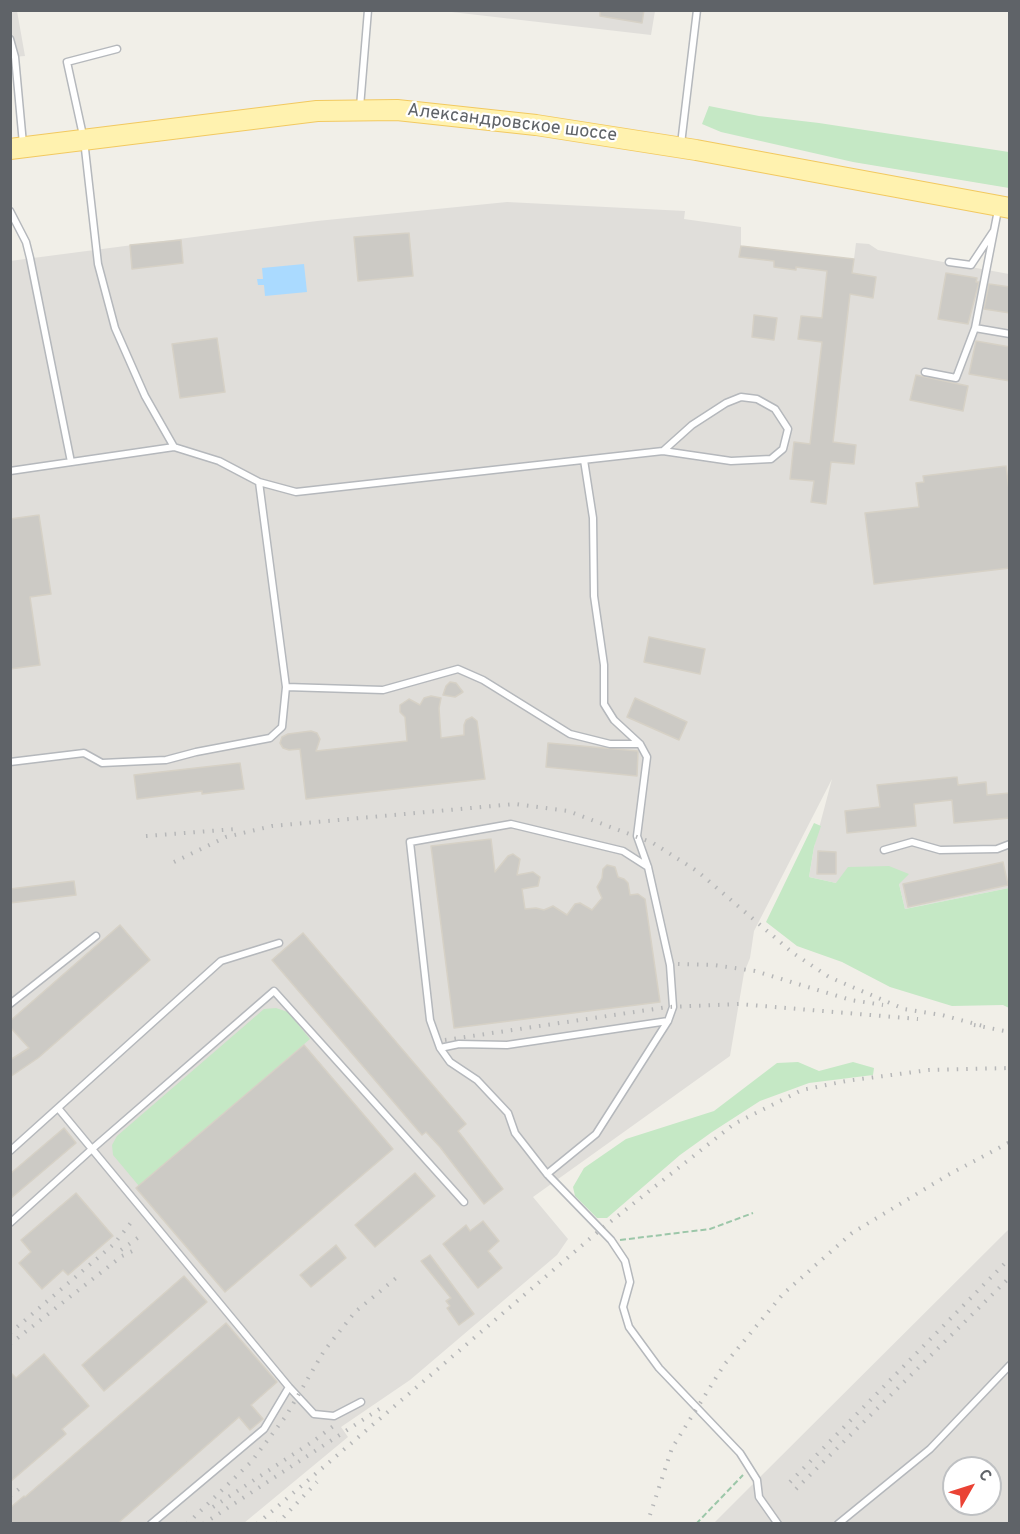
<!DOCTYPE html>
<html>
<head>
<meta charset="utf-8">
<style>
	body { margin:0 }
	#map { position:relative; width:1020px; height:1534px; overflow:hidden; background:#f1efe8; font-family:Overpass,sans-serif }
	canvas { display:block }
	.frame { position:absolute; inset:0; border:12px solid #5f6368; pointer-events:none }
	.north { position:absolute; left:942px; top:1456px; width:60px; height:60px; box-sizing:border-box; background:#fff; border:2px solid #bfc1c3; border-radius:50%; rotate:51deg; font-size:16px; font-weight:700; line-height:24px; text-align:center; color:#5f6368 }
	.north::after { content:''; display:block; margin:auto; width:21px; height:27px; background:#ea4335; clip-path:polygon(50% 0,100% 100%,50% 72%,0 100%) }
</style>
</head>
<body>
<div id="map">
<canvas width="1020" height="1534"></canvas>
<div class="frame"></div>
<div class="north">С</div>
</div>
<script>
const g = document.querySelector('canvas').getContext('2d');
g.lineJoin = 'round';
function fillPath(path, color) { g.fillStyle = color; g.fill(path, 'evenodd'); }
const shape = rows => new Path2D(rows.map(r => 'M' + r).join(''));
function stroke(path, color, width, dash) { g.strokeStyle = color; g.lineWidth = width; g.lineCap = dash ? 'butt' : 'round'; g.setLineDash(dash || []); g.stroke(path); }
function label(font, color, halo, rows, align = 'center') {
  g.font = font + ' Overpass,sans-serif'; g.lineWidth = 4.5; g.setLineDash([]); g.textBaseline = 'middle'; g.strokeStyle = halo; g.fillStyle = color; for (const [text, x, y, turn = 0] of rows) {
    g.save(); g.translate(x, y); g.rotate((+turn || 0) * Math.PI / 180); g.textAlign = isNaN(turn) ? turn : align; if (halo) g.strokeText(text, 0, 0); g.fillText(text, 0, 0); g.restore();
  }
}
const industrial = shape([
	[11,11,17,11,25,56,11,57],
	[443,11,655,11,651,35],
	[507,202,685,211,684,219,741,227,741,246,854,259,856,243,869,244,878,250,1009,274,1009,888,905,909,899,884,836,883,809,877,814,847,832,779,754,931,750,958,744,973,730,1056,533,1197,568,1239,557,1255,410,1380,341,1427,348,1437,244,1523,11,1523,10,261,317,221],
	[1009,1229,1009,1523,713,1524,757,1480],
	[954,1468,990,1468,990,1504,954,1504]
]);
const green = shape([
	[709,106,759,116,819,123,1009,152,1009,188,853,162,721,132,702,124],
	[814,823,821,826,814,847,809,877,836,883,848,867,889,866,909,874,899,884,905,909,1009,888,1009,1008,1003,1005,952,1006,890,987,842,962,797,946,766,922],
	[276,1008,288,1012,310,1039,139,1186,113,1155,112,1145,117,1136,264,1009],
	[798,1062,819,1071,853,1062,874,1068,873,1075,809,1083,760,1101,712,1132,680,1155,607,1218,597,1218,575,1196,573,1187,584,1168,626,1139,714,1111,777,1063]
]);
const water = shape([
	[304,264,307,292,265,296,264,285,258,285,257,279,263,279,262,268]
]);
const building = shape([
	[600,10,644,10,642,23,600,16,600,10],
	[409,233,413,276,358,281,354,237,409,233],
	[181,240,183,263,132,269,130,245,181,240],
	[741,246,854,259,852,273,876,277,873,298,850,294,833,442,856,445,854,464,831,462,826,504,811,502,814,481,790,479,794,442,810,444,822,342,798,339,801,316,822,318,827,271,796,267,796,270,774,267,774,261,739,257,741,246],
	[946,273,977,278,976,282,979,282,968,324,938,319,946,273],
	[989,284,1010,287,1010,313,984,309,989,284],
	[754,315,777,318,774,340,752,337,754,315],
	[217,338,225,392,180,398,172,344,217,338],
	[976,341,1010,347,1010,381,969,374,976,341],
	[916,375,968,386,963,411,910,400,916,375],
	[1006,466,1010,498,1010,568,874,584,865,513,919,507,916,483,924,482,923,476,1006,466],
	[39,515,51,594,30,597,40,665,10,669,10,519,39,515],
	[649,637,705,649,700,674,644,662,649,637],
	[450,682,456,683,463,692,455,697,443,695,446,686,450,682],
	[431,696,441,698,439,708,441,738,464,735,464,725,466,720,472,717,477,721,485,779,306,799,300,749,289,750,283,748,280,743,282,737,288,734,311,731,317,733,320,739,316,751,407,741,405,717,400,712,400,705,409,699,420,705,424,698,431,696],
	[635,698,687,722,679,740,627,717,635,698],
	[548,743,638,751,637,776,546,767,548,743],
	[240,763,244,789,202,794,202,791,137,799,134,775,240,763],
	[957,777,958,785,986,782,987,795,1010,793,1010,818,954,823,952,800,914,804,916,826,847,833,845,811,880,807,877,785,957,777],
	[491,839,495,872,508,856,513,854,520,859,517,875,533,872,540,877,538,886,522,889,525,909,536,908,544,910,553,906,567,915,575,904,580,903,592,910,602,898,597,887,602,878,603,869,607,865,615,867,618,877,624,879,628,883,630,895,638,894,645,899,660,1002,454,1028,431,846,491,839],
	[818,851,836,852,836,874,817,874,818,851],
	[1003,862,1008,885,908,907,903,884,1003,862],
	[74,881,76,895,10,903,10,889,74,881],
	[120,925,150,960,38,1058,10,1077,10,1060,29,1048,10,1027,10,1021,120,925],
	[303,933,466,1124,458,1131,503,1189,484,1204,440,1147,426,1132,422,1135,272,960,303,933],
	[304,1045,393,1149,225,1292,136,1188,304,1045],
	[64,1128,76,1143,10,1199,10,1174,64,1128],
	[415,1173,435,1196,375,1247,355,1225,415,1173],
	[76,1193,113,1236,68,1275,63,1270,42,1289,19,1263,31,1252,21,1240,76,1193],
	[483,1221,499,1241,488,1251,502,1268,478,1288,443,1244,466,1225,470,1231,483,1221],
	[336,1245,346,1258,311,1287,300,1275,336,1245],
	[430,1255,474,1314,459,1325,447,1308,450,1306,446,1301,451,1298,421,1261,430,1255],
	[184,1276,207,1302,104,1391,82,1365,184,1276],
	[226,1323,277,1382,251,1405,263,1419,250,1430,239,1417,117,1524,10,1524,10,1508,24,1496,25,1497,226,1323],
	[44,1354,89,1406,62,1429,66,1434,10,1482,10,1372,16,1378,44,1354]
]);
const path = shape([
	[620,1240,710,1229,753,1213],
	[696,1524,743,1475]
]);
const lane = shape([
	[10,39,15,57,23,144],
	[117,49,67,62,84,140,98,264,115,328,145,396,174,447],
	[360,107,368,10],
	[681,144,697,10],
	[10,211,26,242,30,258,71,462],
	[949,262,971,265,993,232],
	[975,328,998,210],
	[925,372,956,378,975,328,1010,334],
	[10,471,174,447,219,461,259,482,296,492,663,451,731,461,771,459,783,449,788,429,775,409,757,399,741,397,726,403,692,425,663,451],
	[259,482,286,687,383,690,458,669,483,680,570,734,610,744,640,744],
	[10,762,84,753,102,763,166,760,196,752,270,738,282,727,286,687],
	[884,850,912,842,940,850,997,849,1010,844],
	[648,867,623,851,511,824,410,842,430,1020,440,1048,450,1062,477,1080,508,1113,515,1133,547,1174,611,1240,625,1261,630,1282,623,1307,629,1327,659,1368,740,1453,757,1480,759,1497,778,1524],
	[10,1004,96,936],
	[440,1048,459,1044,507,1045,668,1021],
	[58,1108,289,1387,314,1414,334,1416,361,1402],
	[10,1151,221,961,279,943],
	[547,1174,596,1134,668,1021,673,1007,670,965,648,867,637,836,647,757,640,744,614,720,604,704,604,665,594,596,593,518,584,460],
	[10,1223,92,1149,274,991,464,1202],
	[151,1524,264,1429,289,1387],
	[838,1524,930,1449,1010,1365]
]);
const primary = shape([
	[10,149,317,111,397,110,536,125,696,150,1010,208]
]);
const rail = shape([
	[146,836,236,829],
	[174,862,226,837,272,826,515,804,568,811,653,843,697,871,793,953,829,977,904,1009,942,1015,983,1026],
	[678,964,714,965,755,971,851,1000,883,1005],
	[974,1025,1010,1032],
	[445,1040,668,1007,739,1004,918,1019],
	[121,1250,143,1234],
	[10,1333,114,1244,133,1220],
	[10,1344,122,1256,139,1248],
	[790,1482,1010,1258],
	[796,1489,1010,1277],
	[10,1496,19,1489],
	[213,1507,315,1440,336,1424],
	[187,1524,251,1462,286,1416,324,1351,355,1312,401,1274],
	[203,1524,384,1406],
	[257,1524,600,1230,734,1124,802,1090,846,1081,929,1070,1010,1068],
	[277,1524,317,1482],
	[647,1524,672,1448,724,1365,783,1294,852,1233,948,1175,1010,1142]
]);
const streetNames = [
	["Александровское шоссе",512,124,7]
];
fillPath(industrial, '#e0deda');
fillPath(green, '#c5e8c5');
fillPath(water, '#aadaff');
fillPath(building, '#cccac5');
stroke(building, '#d6d1c6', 1.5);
stroke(lane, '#b5b8bc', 9);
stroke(primary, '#f2c960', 22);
stroke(path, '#9cc7a9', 2, [6, 3]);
stroke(lane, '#fff', 6);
stroke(primary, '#fff2af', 20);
stroke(rail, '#b6b7b8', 4, [1.5, 8]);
label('18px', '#5f6368', '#fff', streetNames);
</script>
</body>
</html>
